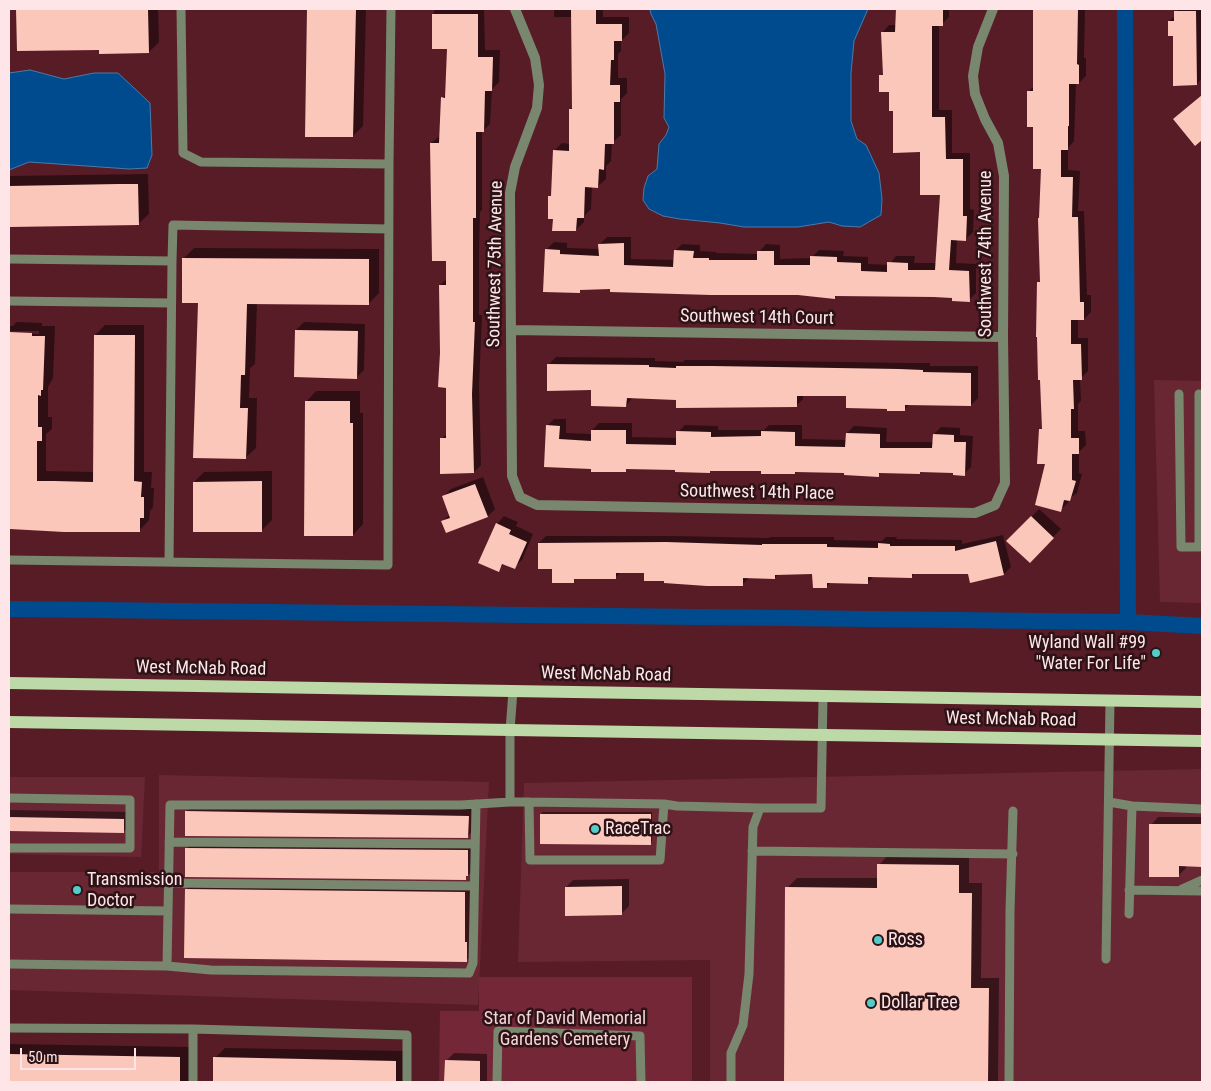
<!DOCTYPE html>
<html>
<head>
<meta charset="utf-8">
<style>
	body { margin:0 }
	#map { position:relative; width:1211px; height:1091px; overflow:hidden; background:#581c27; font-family:"Roboto Condensed",sans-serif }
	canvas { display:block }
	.frame { position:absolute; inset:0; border:10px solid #fee6e8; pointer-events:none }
	.scale { position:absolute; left:20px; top:1048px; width:116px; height:22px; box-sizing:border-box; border:2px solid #fee6e8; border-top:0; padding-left:6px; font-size:15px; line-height:18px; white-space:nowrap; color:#fee6e8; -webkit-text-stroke:4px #2d1216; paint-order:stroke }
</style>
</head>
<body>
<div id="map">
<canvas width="1211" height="1091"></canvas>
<div class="frame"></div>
<div class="scale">50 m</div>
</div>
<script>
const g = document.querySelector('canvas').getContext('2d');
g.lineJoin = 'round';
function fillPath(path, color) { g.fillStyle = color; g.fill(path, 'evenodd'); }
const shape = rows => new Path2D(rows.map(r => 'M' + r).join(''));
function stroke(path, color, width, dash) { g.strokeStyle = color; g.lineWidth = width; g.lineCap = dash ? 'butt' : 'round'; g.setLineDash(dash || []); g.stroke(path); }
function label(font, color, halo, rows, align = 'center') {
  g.font = font + ' "Roboto Condensed",sans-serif'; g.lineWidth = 5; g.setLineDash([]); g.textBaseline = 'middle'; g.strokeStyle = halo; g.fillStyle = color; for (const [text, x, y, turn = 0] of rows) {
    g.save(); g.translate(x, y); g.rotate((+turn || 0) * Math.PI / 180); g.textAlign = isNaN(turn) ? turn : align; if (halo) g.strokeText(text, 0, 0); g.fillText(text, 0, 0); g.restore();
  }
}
const built = shape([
	[1154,380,1202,381,1202,603,1160,602],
	[1202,769,1202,1082,710,1082,710,960,518,962,524,783],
	[159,775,489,782,478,1005,9,990,9,872,159,872],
	[9,777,145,777,141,857,9,854]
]);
const green = shape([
	[479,977,692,977,692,1082,439,1082,440,1011,479,1011]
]);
const water = shape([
	[650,9,868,9,854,41,851,73,851,121,857,139,866,145,879,173,882,199,881,215,860,227,842,226,829,222,798,227,744,227,720,223,680,219,663,216,649,209,643,200,644,188,648,176,657,169,659,144,666,135,669,127,664,118,665,74,656,24,651,14,650,9],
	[30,70,64,79,94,73,118,73,150,103,152,155,147,168,129,169,29,162,9,170,9,73,30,70]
]);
const shadow = shape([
	[17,9,158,9,159,42,149,52,100,48,18,50],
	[309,9,366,9,363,126,353,136,307,135],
	[435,9,484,9,485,50,500,50,499,82,492,89,490,124,482,132,482,210,480,212,479,253,479,315,482,315,479,386,481,465,474,472,441,439,448,433,448,386,441,353,440,285,448,278,447,260,431,143,440,136,442,98,447,94,448,48,433,15],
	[554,9,603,9,603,17,629,17,629,33,621,41,621,51,618,54,618,78,627,78,627,93,621,99,621,135,612,143,611,161,606,166,606,179,598,186,592,186,591,209,584,216,584,222,576,230,554,218,550,197,552,194,554,151,562,143,570,144,570,109,573,107,572,17,554,17],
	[897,9,949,9,949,17,942,24,939,24,939,110,952,110,952,153,970,153,970,209,974,210,973,232,965,240,957,239,956,263,976,264,976,293,969,300,953,297,838,295,835,297,798,294,611,288,583,288,579,292,546,250,554,242,567,243,567,248,600,249,600,244,607,237,631,237,631,259,675,260,675,251,682,244,700,245,700,251,716,252,716,253,759,254,759,252,766,244,780,245,780,259,811,258,819,250,844,251,843,256,868,257,868,264,889,265,896,256,915,256,914,263,936,263,941,193,921,151,895,109,890,91,881,76,884,73,882,33,889,25,897,25],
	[1034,9,1085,9,1084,58,1086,58,1086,76,1079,83,1076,83,1074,141,1068,148,1068,170,1080,171,1078,211,1084,211,1087,295,1091,295,1091,312,1084,319,1078,319,1078,338,1088,338,1088,371,1080,379,1081,401,1078,404,1078,431,1085,431,1086,445,1079,452,1079,473,1082,474,1077,493,1069,499,1068,503,1060,510,1047,463,1040,430,1043,427,1038,283,1041,280,1042,168,1028,92,1034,86],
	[1178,9,1201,9,1202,78,1197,84,1169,21,1175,16],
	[148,174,149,214,138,224,9,226,9,176],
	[194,248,379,249,379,293,369,303,257,302,255,364,250,368,249,398,257,398,256,448,245,458,199,302,184,258],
	[16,322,42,323,42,326,55,326,53,378,48,387,48,417,52,417,52,429,46,434,46,471,95,472,95,335,105,325,144,325,144,472,152,472,151,488,154,488,153,507,150,511,149,520,139,531,64,531,9,528,9,333,39,334,39,331,9,331,9,326,13,326],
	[304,322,365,324,364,370,356,378,296,330],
	[556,357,655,358,655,361,683,362,685,360,720,360,907,363,930,363,930,366,978,366,978,398,971,405,910,404,904,410,888,408,847,395,803,395,803,399,796,406,633,397,626,406,549,364],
	[316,391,360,391,360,413,363,413,363,524,353,535,306,402],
	[554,419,566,419,566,433,592,434,592,430,599,423,632,423,632,437,677,438,678,432,685,425,718,426,718,430,764,430,769,425,802,425,802,439,847,440,847,433,854,426,887,428,886,442,934,442,934,434,941,427,960,428,960,435,973,436,971,467,964,474,954,472,921,471,920,472,882,472,878,475,846,471,797,471,795,473,762,470,711,470,709,472,676,468,628,468,625,470,545,466,547,426],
	[272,471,272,520,262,530,194,482,204,472],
	[483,477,495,509,488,516,443,521,450,514,444,496,451,489],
	[1039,509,1061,529,1030,561,1008,541],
	[504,516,518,522,516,526,533,534,522,560,514,567,505,563,498,570,497,524],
	[1003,535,1011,567,1004,574,916,572,911,577,874,576,868,582,832,581,827,587,814,573,779,573,775,578,750,577,742,585,666,580,645,572,621,572,615,578,576,578,573,581,553,568,539,543,546,536,674,536,769,538,770,537,834,537,834,540,882,541,886,537,897,537,896,539,962,540,962,544],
	[196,801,479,806,478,826,468,836,186,812],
	[9,810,131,812,131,824,123,832,9,830],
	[543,812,652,812,652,842,650,844,541,814],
	[1158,817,1202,817,1202,865,1186,865,1186,868,1178,876,1151,825],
	[196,839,478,840,475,868,465,878,186,849],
	[889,854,969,855,969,883,982,883,981,978,999,978,998,1082,785,1082,787,888,797,878,878,878,879,865],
	[629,879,629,906,621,914,566,887,573,880],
	[197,880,475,882,477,950,466,961,186,890],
	[9,1044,190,1047,189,1082,9,1082],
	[225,1048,406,1051,405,1082,214,1082,215,1058],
	[454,1053,487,1054,487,1082,446,1082,446,1061]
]);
const canal = shape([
	[1125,9,1128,622],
	[9,609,1128,622,1202,626]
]);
const building = shape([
	[16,9,148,9,149,53,99,54,99,50,17,51],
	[307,9,356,9,353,137,305,137],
	[571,9,596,9,596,24,622,24,622,41,614,41,614,60,611,60,610,85,620,85,620,102,614,102,614,144,605,144,604,170,599,169,598,188,585,187,584,218,577,218,576,231,552,231,553,219,548,219,548,196,551,196,553,150,569,151,569,109,572,109],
	[896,9,943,9,943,26,932,26,932,117,945,117,946,159,963,159,963,216,967,216,966,241,951,240,949,270,969,271,970,302,952,301,952,298,934,297,835,296,835,299,798,295,711,295,610,292,610,289,580,290,580,293,543,292,545,249,560,250,560,254,599,256,598,244,624,243,624,265,673,267,674,250,694,251,693,258,709,258,709,260,757,260,757,251,774,251,774,265,810,265,810,256,837,257,837,262,861,263,861,271,887,272,887,262,908,263,908,270,935,270,940,195,920,195,920,152,893,153,893,111,889,111,889,92,879,92,879,75,883,75,881,32,895,32],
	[1033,9,1078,9,1077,64,1079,65,1079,84,1069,84,1069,126,1068,126,1068,150,1061,150,1061,177,1073,177,1072,217,1078,217,1080,302,1084,302,1084,320,1071,320,1071,344,1081,344,1082,380,1073,380,1074,409,1071,409,1071,438,1079,438,1079,454,1072,454,1072,480,1076,481,1070,501,1064,500,1061,512,1035,505,1045,464,1037,464,1039,429,1042,429,1040,380,1038,380,1037,337,1036,337,1037,282,1040,282,1038,218,1039,218,1041,169,1033,169,1033,127,1027,127,1027,91,1033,91],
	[1174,11,1196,11,1197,85,1173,86,1173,36,1168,36,1168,21,1174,21],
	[432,14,478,14,478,57,493,57,492,91,485,91,484,132,476,132,476,218,473,218,473,322,475,322,472,394,474,473,440,474,440,438,446,438,446,388,438,387,440,353,439,285,446,285,446,261,432,261,430,143,439,143,441,97,445,98,447,49,432,49],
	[1202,95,1202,140,1195,146,1173,119],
	[118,184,138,184,139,225,9,227,9,186],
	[182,258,369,259,369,305,247,304,245,375,241,375,240,408,248,408,246,459,193,458,198,303,182,303],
	[295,330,358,331,357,379,294,377],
	[9,332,32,333,32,336,45,336,43,390,41,390,41,396,38,395,38,427,42,427,42,441,37,441,37,481,54,481,93,482,94,335,135,335,134,481,142,482,141,497,144,497,144,518,140,518,140,532,64,532,10,529],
	[547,364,649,365,649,367,676,368,676,366,712,366,899,369,923,370,923,372,971,373,971,406,905,405,905,411,887,411,887,409,846,408,846,396,797,396,797,407,676,408,676,400,627,398,626,407,591,406,591,390,547,391],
	[305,401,350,401,350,423,353,423,353,536,304,536],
	[546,425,560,426,559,439,591,441,591,430,626,430,626,444,676,445,676,431,711,432,711,437,761,436,761,431,795,432,795,446,845,447,846,433,880,434,880,448,932,448,933,434,954,435,954,442,966,442,965,476,953,475,953,473,920,472,920,474,879,473,879,477,844,475,844,473,795,472,795,474,761,474,761,471,710,471,710,473,675,472,675,470,626,469,626,472,591,472,591,469,544,467],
	[262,481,262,532,193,532,193,482],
	[475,484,488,517,446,533,441,521,450,518,442,496],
	[1031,516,1054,538,1030,563,1006,541],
	[496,523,511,530,509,534,527,542,515,569,502,564,499,572,478,563],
	[996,541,1004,575,970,583,968,574,912,574,912,578,868,577,868,584,827,583,827,588,813,588,812,574,775,575,775,579,743,578,743,586,707,586,664,583,664,581,644,581,644,573,616,573,616,579,574,579,574,583,552,583,552,569,538,569,538,543,666,542,762,545,762,544,827,544,827,547,878,548,878,543,890,544,890,546,955,546,955,551],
	[185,811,469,816,468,838,185,836],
	[540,814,651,814,651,845,540,844],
	[9,817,124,819,124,833,9,831],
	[1149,824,1202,824,1202,867,1179,866,1179,877,1149,877],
	[185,848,468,850,468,876,466,876,466,880,185,877],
	[877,864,959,865,959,893,972,893,971,988,989,988,988,1082,784,1082,785,887,877,888],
	[622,886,622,915,565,916,565,887],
	[185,889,465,892,465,942,467,942,467,962,184,958],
	[9,1054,180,1057,180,1082,9,1082],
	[213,1057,396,1061,396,1082,213,1082],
	[445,1060,480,1061,480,1082,444,1082]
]);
const service = shape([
	[181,9,183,153,201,162,389,164,391,9],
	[9,259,172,261,169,562],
	[172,261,173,225,389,229],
	[9,301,171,303],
	[1179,394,1181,547,1199,547,1199,394],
	[9,560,388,565,389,164],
	[513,691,510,730,510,802,529,802,664,804,660,860,530,860,529,802],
	[9,798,130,800,130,848,9,848],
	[1109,802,1132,806],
	[664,804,677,806,760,808],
	[169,842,475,844],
	[752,851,1013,854],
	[168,883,473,886],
	[1182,889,1202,880],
	[1129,890,1202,891],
	[9,909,168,911],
	[1129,914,1132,806,1202,809],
	[1106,959,1110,701],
	[9,964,167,966,170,805,461,805,510,802],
	[167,966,211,970,469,973,473,963,476,804],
	[9,1028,193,1029],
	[193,1082,193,1029,407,1035,407,1082],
	[497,1082,498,1031,640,1036,641,1082],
	[731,1082,731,1053,743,1025,749,974,753,827,760,808,821,808,823,697],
	[1009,1082,1010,911,1013,811]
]);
const minor = shape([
	[515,9,535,58,539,85,537,108,515,167,510,193,512,476,520,497,537,505,975,513,995,505,1005,483,1003,337,1004,176,998,143,985,119,975,94,973,76,978,47,993,9],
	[511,330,1003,337]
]);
const primary = shape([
	[9,683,1202,702],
	[9,722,1202,741]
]);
const markers = [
	[1156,653,5,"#53cdc9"],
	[595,829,5,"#53cdc9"],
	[77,890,5,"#53cdc9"],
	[878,940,5,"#53cdc9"],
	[871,1003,5,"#53cdc9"]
];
const streetNames = [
	["Southwest 74th Avenue",986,254,-90],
	["Southwest 75th Avenue",496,264,-89],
	["Southwest 14th Court",757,318,1],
	["Southwest 14th Place",757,493,1],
	["West McNab Road",201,669,1],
	["West McNab Road",606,675,1],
	["West McNab Road",1011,720,1]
];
const poiNames = [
	["Wyland Wall #99",1146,643,"right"],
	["\"Water For Life\"",1146,664,"right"],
	["RaceTrac",605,829],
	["Transmission",87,880],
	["Doctor",87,901],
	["Ross",888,940],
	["Dollar Tree",881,1003]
];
const parkNames = [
	["Star of David Memorial",565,1019],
	["Gardens Cemetery",565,1040]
];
fillPath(built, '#692734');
fillPath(green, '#742736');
fillPath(water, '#004b8d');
stroke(water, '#4c7aa8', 1);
fillPath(shadow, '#0007');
stroke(canal, '#004b8d', 16);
fillPath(building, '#fcc7bb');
stroke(service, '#78876e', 9);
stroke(minor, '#78876e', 10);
stroke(primary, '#bcd9a7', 12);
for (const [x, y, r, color] of markers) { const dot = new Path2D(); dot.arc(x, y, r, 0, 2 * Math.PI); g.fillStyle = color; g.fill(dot); stroke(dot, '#2d1216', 2); }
label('18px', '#fee6e8', '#2d1216', streetNames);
label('18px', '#fee6e8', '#2d1216', poiNames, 'left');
label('18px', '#f5d4d6', '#2d1216', parkNames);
</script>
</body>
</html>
